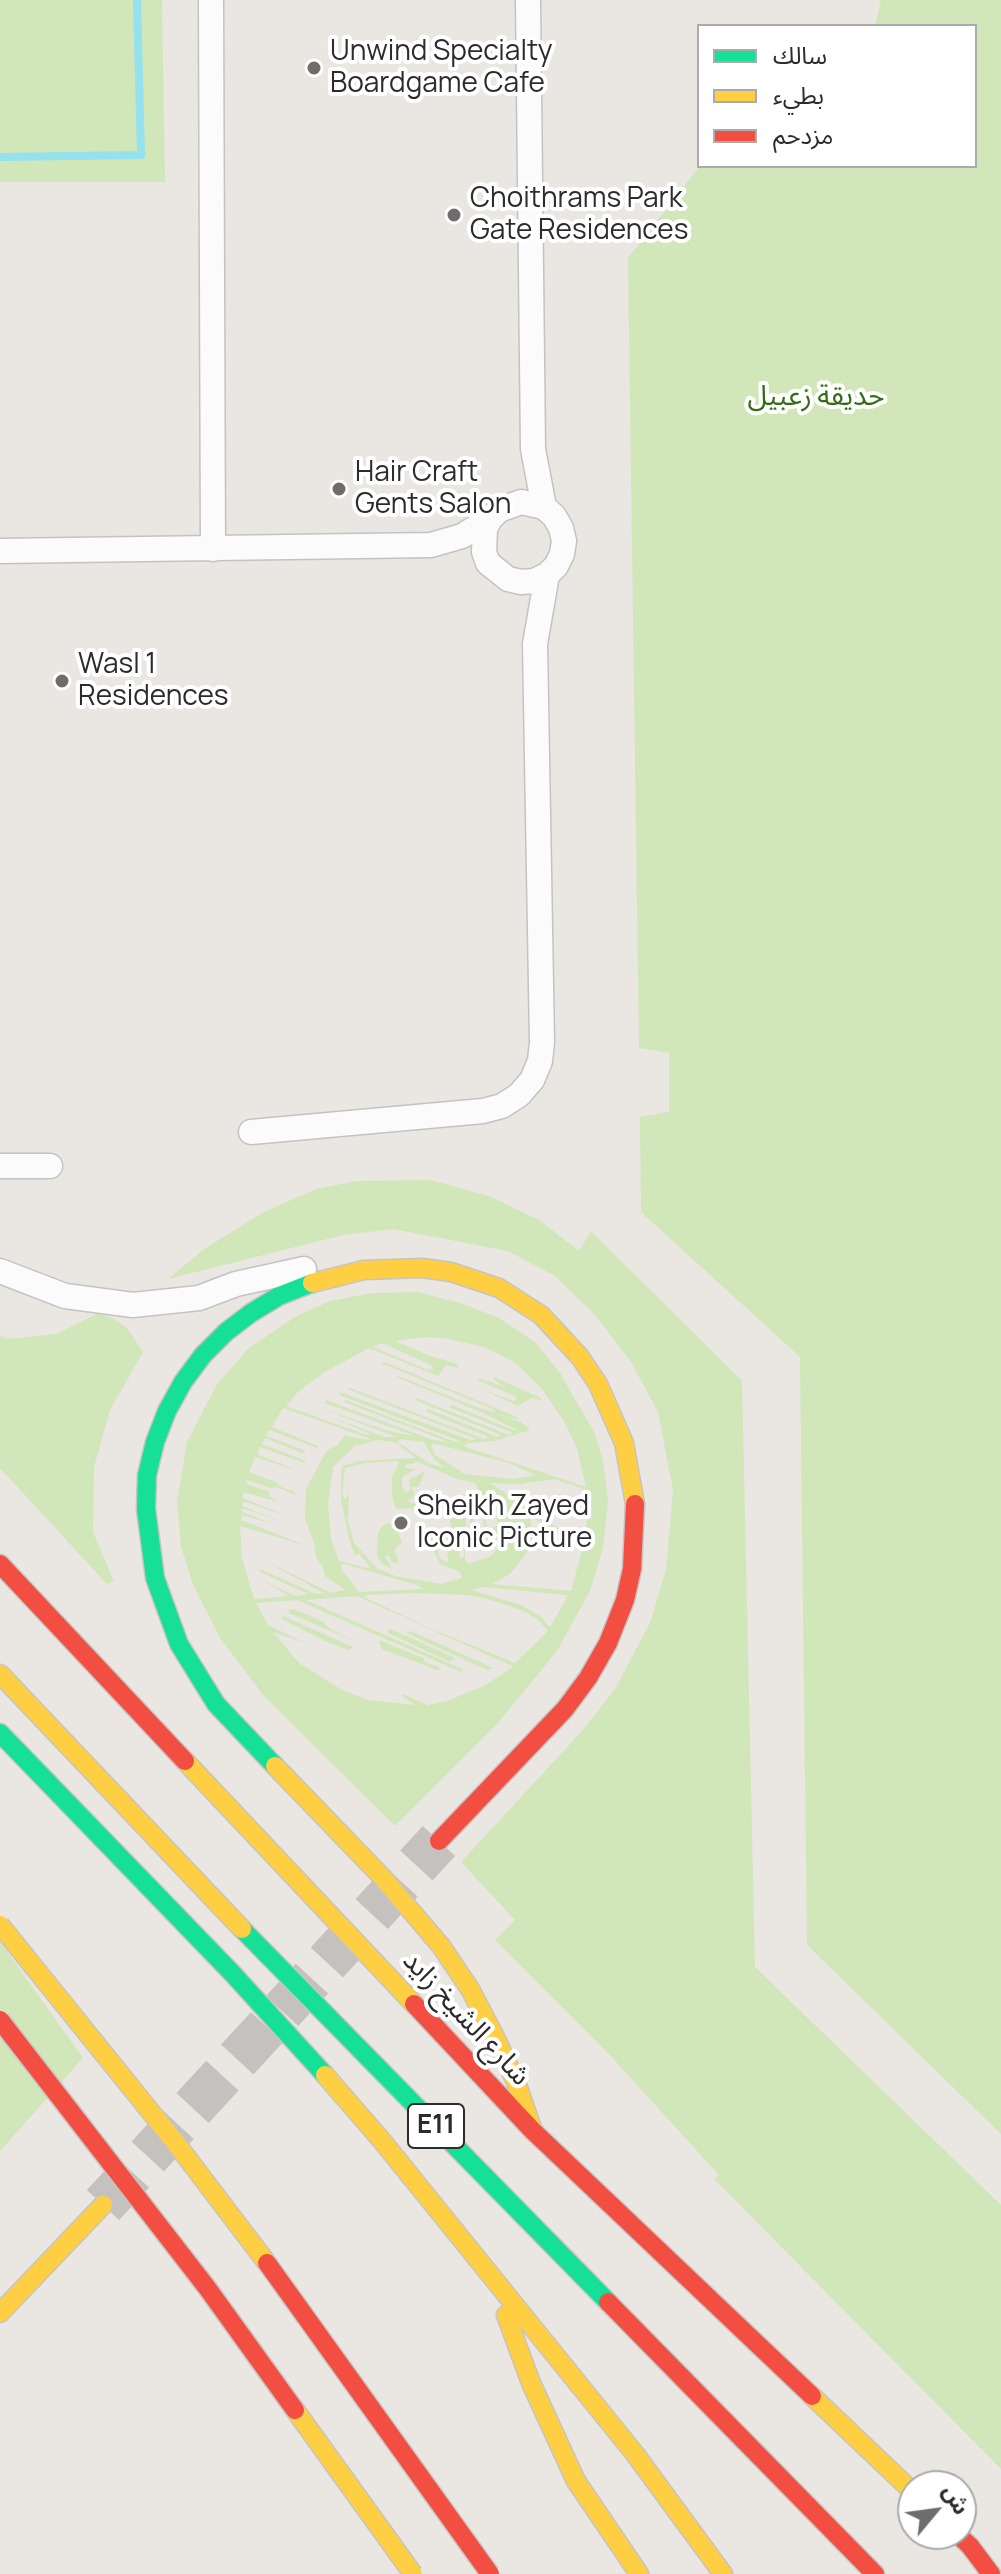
<!DOCTYPE html>
<html>
<head>
<meta charset="utf-8">
<style>
	body { margin:0 }
	#map { position:relative; width:1001px; height:2574px; overflow:hidden; background:#eae6e2; font-family:Manrope,"Noto Sans Arabic",sans-serif }
	canvas { display:block }
	.legend { position:absolute; left:697px; top:24px; width:280px; height:144px; box-sizing:border-box; background:#fff; border:2px solid #ababab; margin:0; padding:10px 14px; list-style:none; font-size:24px; color:#2c2c2c }
	.legend li { display:flex; align-items:center; gap:16px; height:40px }
	.legend b { width:40px; border:2px solid #ababab }
	.north { position:absolute; left:897px; top:2470px; width:80px; height:80px; box-sizing:border-box; background:#fff; border:2px solid #ababab; border-radius:50%; rotate:61deg; font-size:22px; font-weight:700; line-height:32px; text-align:center; color:#2c2c2c }
	.north::after { content:''; display:block; margin:auto; width:28px; height:36px; background:#6e6d6c; clip-path:polygon(50% 0,100% 100%,50% 72%,0 100%) }
</style>
</head>
<body>
<div id="map">
<canvas width="1001" height="2574"></canvas>
<ul class="legend">
<li><b style="height:10px;background:#16e098"></b>سالك</li>
<li><b style="height:10px;background:#ffcf43"></b>بطيء</li>
<li><b style="height:10px;background:#f24e42"></b>مزدحم</li>
</ul>
<div class="north">ش</div>
</div>
<script>
const g = document.querySelector('canvas').getContext('2d');
g.lineJoin = 'round';
function fillPath(path, color) { g.fillStyle = color; g.fill(path, 'evenodd'); }
const shape = rows => new Path2D(rows.map(r => 'M' + r).join(''));
function stroke(path, color, width, dash) { g.strokeStyle = color; g.lineWidth = width; g.lineCap = dash ? 'butt' : 'round'; g.setLineDash(dash || []); g.stroke(path); }
function label(font, color, halo, rows, align = 'center') {
  g.font = font + ' Manrope,"Noto Sans Arabic",sans-serif'; g.lineWidth = 8; g.setLineDash([]); g.textBaseline = 'middle'; g.strokeStyle = halo; g.fillStyle = color; for (const [text, x, y, turn = 0] of rows) {
    g.save(); g.translate(x, y); g.rotate((+turn || 0) * Math.PI / 180); g.textAlign = isNaN(turn) ? turn : align; if (halo) g.strokeText(text, 0, 0); g.fillText(text, 0, 0); g.restore();
  }
}
const green = shape([
	[0,0,162,0,165,182,0,182],
	[881,0,1001,0,1001,2134,807,1945,800,1357,641,1212,640,1117,669,1112,669,1053,639,1048,628,258,700,166,975,166,975,26,875,26],
	[430,1180,489,1196,539,1220,579,1251,591,1231,742,1381,755,1967,1001,2205,1001,2469,714,2179,719,2175,607,2052,495,1940,515,1920,461,1862,582,1731,615,1689,650,1623,666,1570,673,1490,658,1412,631,1362,595,1315,555,1276,508,1251,451,1240,393,1229,343,1235,168,1279,204,1249,264,1212,316,1189,357,1181],
	[418,1292,460,1303,499,1318,535,1342,560,1373,594,1432,603,1460,608,1501,603,1548,590,1591,557,1651,497,1724,395,1826,264,1696,220,1638,193,1585,181,1546,177,1501,187,1442,217,1384,249,1348,295,1317,330,1301,373,1293],
	[424,1337,443,1338,484,1347,516,1363,542,1389,565,1423,577,1448,586,1487,463,1446,468,1443,494,1441,530,1430,522,1423,496,1413,518,1420,517,1417,385,1362,381,1363,493,1409,494,1412,479,1408,398,1376,396,1377,481,1412,517,1430,513,1430,452,1405,449,1407,513,1433,509,1435,416,1398,417,1401,501,1435,497,1437,428,1409,427,1412,489,1437,484,1439,350,1388,347,1389,477,1439,470,1440,340,1392,339,1395,460,1441,455,1442,345,1400,344,1402,449,1442,433,1440,326,1400,325,1403,418,1437,385,1430,314,1406,397,1437,384,1437,326,1415,371,1434,367,1435,286,1406,298,1392,323,1373,369,1348,438,1376,446,1365,458,1368,458,1364,430,1356,395,1341],
	[382,1343,431,1365,433,1369,428,1370,373,1347],
	[283,1408,371,1439,366,1440,345,1435,337,1446,327,1450,306,1489,305,1519,315,1545,316,1558,323,1567,325,1576,345,1590,331,1593,261,1559,324,1593,316,1594,260,1569,260,1572,308,1594,296,1596,264,1581,289,1596,254,1599,242,1558,240,1526,307,1546,241,1520,242,1515,273,1524,242,1512,242,1508,278,1520,242,1506,243,1501,293,1518,242,1498,244,1492,279,1502,269,1496,268,1491,246,1484,247,1480,271,1488,277,1487,295,1495,295,1492,279,1486,278,1483,249,1472,255,1457,298,1471,257,1454,260,1447,304,1463,306,1461,262,1444,265,1438,302,1453,306,1451,266,1436,269,1430,317,1448,318,1446,272,1427],
	[401,1439,424,1442,434,1459,444,1468,429,1463,397,1442],
	[377,1440,395,1442,416,1458,359,1461,343,1466,341,1470,341,1500,349,1539,355,1556,359,1553,371,1569,339,1561,331,1539,328,1504,333,1467,355,1446],
	[436,1444,509,1463,536,1475,513,1479,465,1474,435,1455,431,1445],
	[398,1461,399,1463,392,1477,392,1496,396,1509,409,1508,435,1516,440,1513,439,1508,446,1507,446,1516,450,1520,452,1529,438,1542,444,1542,451,1536,454,1538,447,1547,448,1562,439,1558,438,1547,432,1538,428,1538,440,1564,460,1572,462,1578,441,1584,395,1576,377,1568,354,1543,348,1521,349,1494,345,1499,342,1495,345,1468,366,1463],
	[418,1462,457,1479,475,1483,480,1493,468,1493,447,1504,435,1506,410,1503,408,1500,415,1496,412,1487,419,1487,425,1471,409,1480,410,1490,406,1493,402,1486,402,1477,416,1469,406,1468,405,1465],
	[555,1479,586,1490,587,1521,582,1544,490,1483,520,1484],
	[470,1505,473,1508,469,1524,471,1530,478,1505,480,1512,483,1508,487,1508,497,1519,497,1526,489,1531,484,1516,482,1545,497,1540,501,1544,491,1556,469,1564,465,1560,465,1552,471,1535,465,1539,464,1557,460,1558,459,1548,466,1533,466,1513],
	[529,1515,582,1550,571,1591,492,1584,510,1574,531,1547,533,1532],
	[344,1564,417,1585,423,1589,359,1592,342,1570,340,1565],
	[482,1587,566,1595,568,1596,550,1627,540,1616,521,1605,471,1590],
	[414,1593,468,1595,488,1599,524,1611,538,1620,548,1631,515,1663,427,1627,364,1597,367,1595],
	[357,1596,512,1666,513,1667,484,1686,447,1701,427,1705,403,1694,403,1697,416,1705,368,1700,342,1690,299,1663,273,1632,305,1643,268,1625,256,1603,297,1600,461,1672,464,1670,306,1600],
	[99,1313,114,1319,127,1328,143,1352,110,1410,94,1467,93,1532,114,1582,107,1584,0,1468,0,1336,7,1339,56,1334],
	[494,1377,539,1397,543,1401,531,1398,518,1406,482,1389,514,1401,517,1400,515,1396,477,1380,478,1378,508,1388,494,1380],
	[389,1522,395,1530,401,1530,399,1535,402,1542,394,1550,399,1563,391,1562,389,1556,385,1556,392,1569,382,1564,377,1556,378,1533,382,1526],
	[294,1609,324,1622,327,1627,354,1641,289,1613,289,1610],
	[283,1616,353,1647,348,1650,325,1641,282,1619],
	[391,1629,455,1658,450,1662,386,1632],
	[411,1631,493,1668,487,1670,406,1633],
	[379,1640,423,1658,425,1662,441,1668,437,1670,382,1649],
	[0,1942,83,2058,0,2151]
]);
const stream = shape([
	[0,157,141,155,137,0]
]);
const highwayTunnel = shape([
	[103,2205,439,1841]
]);
const street = shape([
	[211,0,213,549],
	[528,0,533,449,544,507],
	[0,551,431,545,462,536,490,519],
	[251,1132,483,1111,502,1106,519,1095,532,1080,540,1061,542,1042,535,644,547,575,556,566,562,554,564,541,561,528,554,516,544,507,521,502,499,510,490,519,485,529,484,552,488,563,508,579,521,582,534,581,547,575],
	[0,1166,50,1166],
	[0,1271,65,1296,133,1305,199,1298,236,1284,304,1269]
]);
const fast = shape([
	[0,1733,232,1973,325,2075],
	[275,1766,216,1704,179,1644,155,1578,146,1509,147,1475,155,1442,167,1411,183,1382,203,1355,226,1332,251,1313,279,1296,312,1283],
	[242,1929,608,2302]
]);
const slow = shape([
	[312,1283,364,1270,422,1268,451,1272,499,1288,541,1315,580,1357,598,1384,624,1443,635,1504],
	[0,1674,242,1929],
	[185,1761,414,2004],
	[275,1766,383,1878,441,1946,470,1989,494,2035,516,2082,533,2131],
	[325,2075,383,2142,635,2454,723,2574],
	[0,2313,103,2205],
	[506,2315,531,2383,576,2481,639,2574],
	[812,2396,913,2492]
]);
const jam = shape([
	[0,1564,185,1761],
	[439,1841,565,1709,588,1678,608,1643,625,1600,632,1569,635,1504],
	[414,2004,533,2131,812,2396],
	[608,2302,875,2574],
	[957,2534,970,2546,991,2574]
]);
const slowBridge = shape([
	[0,1925,175,2142,267,2263],
	[295,2410,413,2574]
]);
const jamBridge = shape([
	[0,2020,208,2289,295,2410],
	[267,2263,490,2574]
]);
const markers = [
	[314,68,8,"#6e6d6c"],
	[454,215,8,"#6e6d6c"],
	[339,489,8,"#6e6d6c"],
	[62,681,8,"#6e6d6c"],
	[401,1523,8,"#6e6d6c"]
];
const shields = [
	[436,2126,56]
];
const shieldNames = [
	["E11",436,2126]
];
const poiNames = [
	["Unwind Specialty",330,52],
	["Boardgame Cafe",330,84],
	["Choithrams Park",470,199],
	["Gate Residences",470,231],
	["Hair Craft",355,473],
	["Gents Salon",355,505],
	["Wasl 1",78,665],
	["Residences",78,697],
	["Sheikh Zayed",417,1507],
	["Iconic Picture",417,1539]
];
const parkNames = [
	["حديقة زعبيل",816,397]
];
const streetNames = [
	["شارع الشيخ زايد",466,2019,47]
];
fillPath(green, '#d1e6b9');
stroke(stream, '#93e2ee', 8);
stroke(highwayTunnel, '#c4c1be', 44, [44, 22]);
stroke(street, '#c4c3c3', 27);
stroke(fast, '#c6c4c2', 21);
stroke(slow, '#c6c4c2', 21);
stroke(jam, '#c6c4c2', 21);
stroke(street, '#fcfbfb', 24);
stroke(fast, '#16e098', 18);
stroke(slow, '#ffcf43', 18);
stroke(jam, '#f24e42', 18);
stroke(slowBridge, '#c6c4c2', 21, []);
stroke(jamBridge, '#c6c4c2', 21, []);
stroke(slowBridge, '#ffcf43', 18);
stroke(jamBridge, '#f24e42', 18);
for (const [x, y, r, color] of markers) { const dot = new Path2D(); dot.arc(x, y, r, 0, 2 * Math.PI); g.fillStyle = color; g.fill(dot); stroke(dot, '#fff', 3); }
for (const [x, y, w] of shields) { const box = new Path2D(); box.roundRect(x - w / 2, y - 22, w, 44, 6); g.fillStyle = '#fff'; g.fill(box); stroke(box, '#2c2c2c', 2); }
label('bold 26px', '#2c2c2c', null, shieldNames);
label('28px', '#2c2c2c', '#fff', poiNames, 'left');
label('28px', '#346c18', '#fff', parkNames);
label('28px', '#2c2c2c', '#fff', streetNames);
</script>
</body>
</html>
